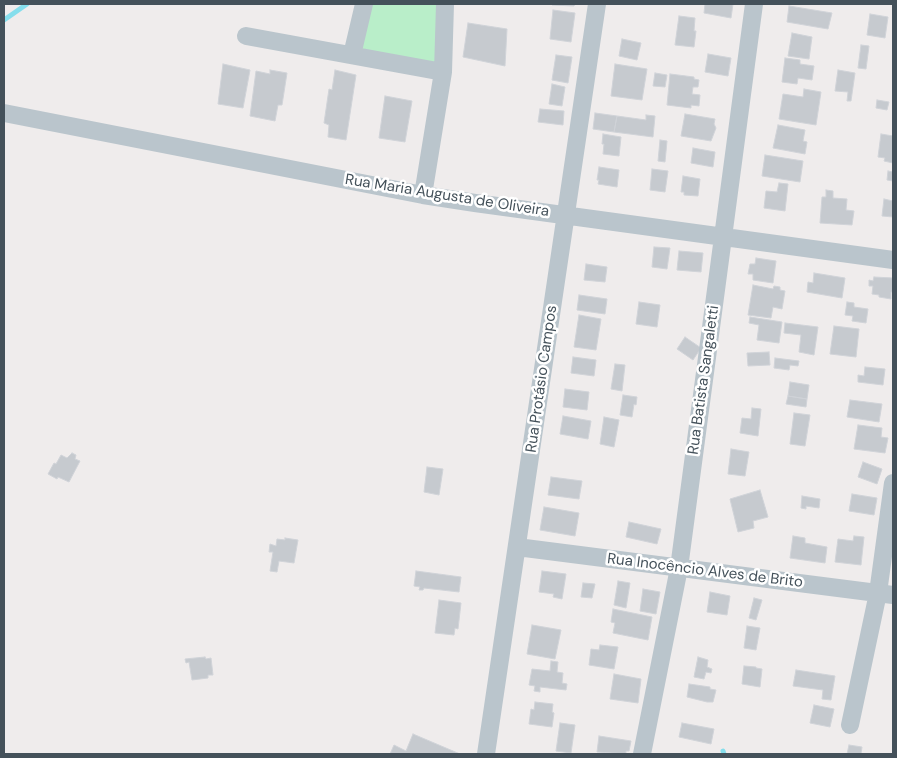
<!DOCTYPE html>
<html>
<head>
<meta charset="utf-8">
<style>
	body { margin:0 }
	#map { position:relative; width:897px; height:758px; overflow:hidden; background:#efecec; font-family:"DM Sans",sans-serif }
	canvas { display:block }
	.frame { position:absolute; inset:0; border:5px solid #44515a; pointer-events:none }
</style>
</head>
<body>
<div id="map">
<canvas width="897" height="758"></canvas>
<div class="frame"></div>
</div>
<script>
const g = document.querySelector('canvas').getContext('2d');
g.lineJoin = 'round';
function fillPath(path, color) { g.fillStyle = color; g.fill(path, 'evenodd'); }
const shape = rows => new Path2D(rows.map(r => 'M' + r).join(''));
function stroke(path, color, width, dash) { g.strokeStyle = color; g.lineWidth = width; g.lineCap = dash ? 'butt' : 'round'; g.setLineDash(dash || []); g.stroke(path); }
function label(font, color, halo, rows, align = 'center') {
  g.font = font + ' "DM Sans",sans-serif'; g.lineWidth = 5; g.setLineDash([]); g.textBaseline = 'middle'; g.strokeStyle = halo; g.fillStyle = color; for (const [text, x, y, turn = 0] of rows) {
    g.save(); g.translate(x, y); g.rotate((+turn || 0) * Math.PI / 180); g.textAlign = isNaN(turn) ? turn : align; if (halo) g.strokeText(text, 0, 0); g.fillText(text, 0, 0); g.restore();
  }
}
const green = shape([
	[364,4,445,4,443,72,352,55]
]);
const stream = shape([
	[4,20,27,4],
	[723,751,724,754]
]);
const building = shape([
	[552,4,575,4,574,6,552,5,552,4],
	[705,4,733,4,731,18,704,13,705,4],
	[789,6,832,13,828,29,787,22,789,6],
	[553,10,575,13,571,42,550,39,553,10],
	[870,14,888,17,885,38,867,35,870,14],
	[679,16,695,18,694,31,696,31,694,47,675,45,679,16],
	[468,23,507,29,505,66,463,57,468,23],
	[792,33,812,37,809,59,788,56,792,33],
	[622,39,641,43,637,60,619,56,622,39],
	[861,45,869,46,866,69,858,68,861,45],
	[708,54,731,58,728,76,705,72,708,54],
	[556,55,572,57,568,83,552,80,556,55],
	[785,58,800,60,800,64,814,66,812,80,798,78,797,84,782,82,785,58],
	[223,64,250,70,243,108,218,104,223,64],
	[615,64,647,69,642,100,611,96,615,64],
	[270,70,287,73,282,105,278,105,275,121,250,116,256,71,270,74,270,70],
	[335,70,356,75,346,140,328,137,329,125,324,123,329,89,332,90,335,70],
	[838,70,855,73,851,101,847,101,848,92,835,91,838,70],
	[655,73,667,75,665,87,653,86,655,73],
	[670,74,694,77,694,79,699,80,698,87,693,87,692,94,700,95,699,106,691,105,691,108,667,105,670,74],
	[552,84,565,87,562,106,549,104,552,84],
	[804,89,821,92,816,125,779,119,783,94,803,97,804,89],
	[385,96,412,101,405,142,379,138,385,96],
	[877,100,889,102,887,110,876,108,877,100],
	[540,109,564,111,563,125,538,122,540,109],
	[595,113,617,116,614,132,593,129,595,113],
	[685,114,715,119,714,124,716,128,711,141,681,136,685,114],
	[646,115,655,116,653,137,614,132,617,116,646,120,646,115],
	[778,125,805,130,803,141,807,142,805,154,773,148,778,125],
	[603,134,621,137,619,156,603,154,604,144,602,144,603,134],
	[881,134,893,136,893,163,884,161,885,158,878,157,881,134],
	[660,140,667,141,665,162,658,161,660,140],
	[693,148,715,152,713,167,691,163,693,148],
	[765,155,803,161,800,182,762,176,765,155],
	[599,167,619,170,617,187,598,184,599,180,597,180,599,167],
	[652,169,668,171,665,192,650,190,652,169],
	[888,171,893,172,893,181,887,180,888,171],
	[683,176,700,179,698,196,684,195,684,192,681,192,683,176],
	[779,183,788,184,785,211,764,208,766,191,777,192,779,183],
	[826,190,833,191,833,198,847,199,846,210,854,211,852,225,820,223,822,197,826,197,826,190],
	[884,199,893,201,893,217,882,216,884,199],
	[654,247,670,248,667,269,652,267,654,247],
	[679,251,703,253,701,272,677,270,679,251],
	[756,258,776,261,773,283,753,280,753,274,748,274,750,264,755,264,756,258],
	[586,264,607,267,605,282,584,280,586,264],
	[814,273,845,278,842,298,807,292,808,282,813,283,814,273],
	[874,277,893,278,893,292,891,292,891,299,879,297,879,295,872,294,873,286,869,286,869,280,873,281,874,277],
	[753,285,773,289,774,286,780,287,780,290,785,291,782,309,773,307,771,318,748,315,753,285],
	[579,295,607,299,605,314,577,310,579,295],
	[639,302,660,305,657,327,636,324,639,302],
	[847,302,854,303,854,307,868,309,866,323,852,321,853,316,845,315,847,302],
	[579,315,601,319,596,350,574,347,579,315],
	[750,317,782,322,779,343,757,340,759,325,749,323,750,317],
	[785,323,818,327,814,355,799,352,801,335,784,333,785,323],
	[834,326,859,329,856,357,830,354,834,326],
	[685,337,701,348,693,360,677,349,685,337],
	[769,352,770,365,748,366,747,353,769,352],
	[573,357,596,360,594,376,571,373,573,357],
	[775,358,799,361,798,366,790,365,789,370,774,368,775,358],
	[615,364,625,365,622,391,611,389,615,364],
	[865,367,885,369,883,385,858,382,858,375,864,376,865,367],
	[790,382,809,385,807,399,788,396,790,382],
	[565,389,589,392,587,410,563,407,565,389],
	[623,395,637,397,636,405,634,404,632,417,620,415,623,395],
	[788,396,807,399,806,407,786,404,788,396],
	[850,400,882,404,879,422,847,417,850,400],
	[752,408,761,409,758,436,740,433,742,418,751,419,752,408],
	[794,413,810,415,805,446,790,444,794,413],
	[563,416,591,421,588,439,560,434,563,416],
	[604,417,619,420,614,447,600,444,604,417],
	[858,425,882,428,881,437,888,438,885,453,854,449,858,425],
	[731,449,749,452,745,476,728,474,731,449],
	[72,453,76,455,75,459,80,461,69,482,58,477,57,479,48,474,54,463,56,464,61,455,67,458,72,453],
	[863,462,882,469,877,484,858,477,863,462],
	[427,467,443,469,439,495,424,492,427,467],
	[551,477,582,481,579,499,548,495,551,477],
	[760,490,768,517,753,521,754,528,738,532,730,499,760,490],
	[852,494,877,498,874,515,849,511,852,494],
	[802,496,820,499,819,508,806,506,806,509,801,508,802,496],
	[544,507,579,513,575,536,540,530,544,507],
	[629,522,661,529,657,544,626,537,629,522],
	[793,536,805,538,805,543,827,547,825,563,790,558,793,536],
	[854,536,864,537,861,565,835,562,838,539,853,541,854,536],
	[285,538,298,540,294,563,279,561,277,572,270,571,273,552,269,552,270,544,276,546,277,539,285,540,285,538],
	[416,571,461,577,459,592,424,588,423,590,419,590,420,587,414,586,416,571],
	[542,571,566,574,562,599,553,597,554,594,539,592,542,571],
	[618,581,630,583,626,608,614,605,618,581],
	[583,583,595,584,592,598,581,597,583,583],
	[643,589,660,592,656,614,640,611,643,589],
	[710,592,730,596,727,615,707,612,710,592],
	[754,598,762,600,756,620,749,618,754,598],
	[439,600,461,603,458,629,455,628,454,635,435,633,439,600],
	[613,609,652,617,648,640,613,633,615,623,611,622,613,609],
	[532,625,561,630,555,659,527,654,532,625],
	[747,626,760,628,756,650,744,648,747,626],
	[600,645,618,647,614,669,589,665,591,649,599,650,600,645],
	[205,657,206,659,211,658,213,675,208,675,208,678,192,680,189,662,186,663,185,659,205,657],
	[698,657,708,660,707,667,712,669,711,673,706,672,704,679,694,677,698,657],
	[551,661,558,662,557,672,563,673,562,683,567,684,566,690,540,687,540,692,534,691,535,686,529,685,532,669,550,671,551,661],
	[744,666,756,667,756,668,762,669,760,687,742,684,744,666],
	[796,670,835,676,831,700,822,699,823,690,793,686,796,670],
	[614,674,641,679,638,703,610,699,614,674],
	[689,684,710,687,710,689,716,690,713,702,707,702,687,697,689,684],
	[535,702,553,704,552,712,554,713,552,727,529,724,531,709,534,710,535,702],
	[814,705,834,709,830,727,810,723,814,705],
	[560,723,575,725,571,753,556,751,560,723],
	[682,723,714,729,711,744,679,737,682,723],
	[413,734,460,754,390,754,394,745,406,751,413,734],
	[599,736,631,741,629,751,626,751,626,754,597,752,599,736],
	[849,745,862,747,861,754,847,754,849,745]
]);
const minor = shape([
	[246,36,443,72],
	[352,55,364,4],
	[4,113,423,195,475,203,893,260],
	[423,195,443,72,445,4],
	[517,547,893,595],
	[850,725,878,593,893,483],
	[486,754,597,4],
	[642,754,679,568,754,4]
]);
const streetNames = [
	["Rua Maria Augusta de Oliveira",447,196,9],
	["Rua Protásio Campos",542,379,-82],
	["Rua Batista Sangaletti",704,380,-82],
	["Rua Inocêncio Alves de Brito",705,571,7]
];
fillPath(green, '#b9eec9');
stroke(stream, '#85deec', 5);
fillPath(building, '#c6cacf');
stroke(building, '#d0d3d8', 1);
stroke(minor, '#bac5cc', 18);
label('15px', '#44515a', '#fff', streetNames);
</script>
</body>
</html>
